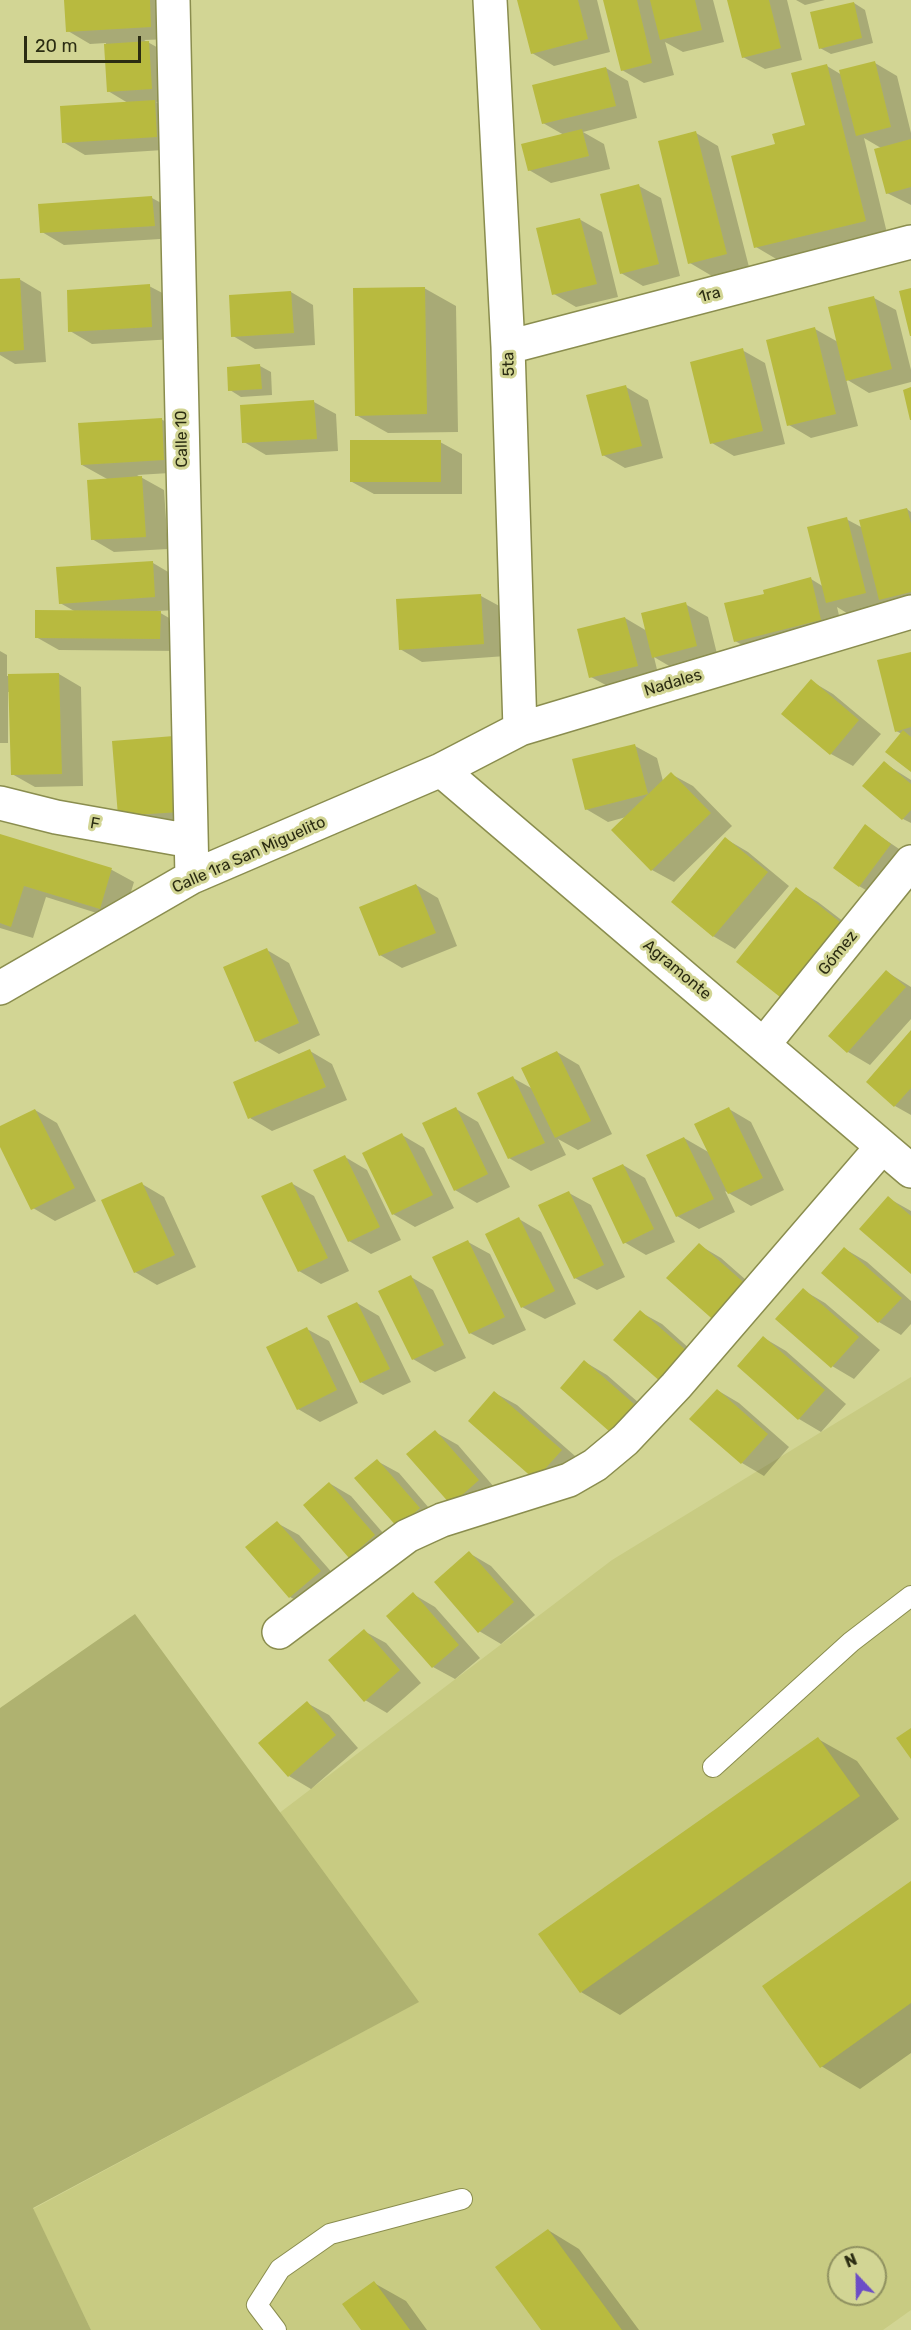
<!DOCTYPE html>
<html>
<head>
<meta charset="utf-8">
<style>
	body { margin:0 }
	#map { position:relative; width:911px; height:2330px; overflow:hidden; background:#d2d594; font-family:Rubik,sans-serif }
	canvas { display:block }
	.north { position:absolute; left:827px; top:2246px; width:60px; height:60px; box-sizing:border-box; background:#d2d594; border:2px solid #8f9160; border-radius:50%; rotate:338deg; font-size:16px; font-weight:700; line-height:24px; text-align:center; color:#2b2c12 }
	.north::after { content:''; display:block; margin:auto; width:21px; height:27px; background:#6c4dc6; clip-path:polygon(50% 0,100% 100%,50% 72%,0 100%) }
	.scale { position:absolute; left:24px; top:36px; width:117px; height:27px; box-sizing:border-box; border:3px solid #2b2c12; border-top:0; padding-left:8px; font-size:18px; line-height:21px; white-space:nowrap; color:#2b2c12; -webkit-text-stroke:4px #d2d594; paint-order:stroke }
</style>
</head>
<body>
<div id="map">
<canvas width="911" height="2330"></canvas>
<div class="north">N</div>
<div class="scale">20 m</div>
</div>
<script>
const g = document.querySelector('canvas').getContext('2d');
g.lineJoin = 'round';
function fillPath(path, color) { g.fillStyle = color; g.fill(path, 'evenodd'); }
const shape = rows => new Path2D(rows.map(r => 'M' + r).join(''));
function stroke(path, color, width, dash) { g.strokeStyle = color; g.lineWidth = width; g.lineCap = dash ? 'butt' : 'round'; g.setLineDash(dash || []); g.stroke(path); }
function label(font, color, halo, rows, align = 'center') {
  g.font = font + ' Rubik,sans-serif'; g.lineWidth = 6; g.setLineDash([]); g.textBaseline = 'middle'; g.strokeStyle = halo; g.fillStyle = color; for (const [text, x, y, turn = 0] of rows) {
    g.save(); g.translate(x, y); g.rotate((+turn || 0) * Math.PI / 180); g.textAlign = isNaN(turn) ? turn : align; if (halo) g.strokeText(text, 0, 0); g.fillText(text, 0, 0); g.restore();
  }
}
const built = shape([
	[911,1377,911,2310,883,2330,91,2330,33,2209,418,2002,278,1814,612,1560],
	[839,2258,875,2258,875,2294,839,2294]
]);
const green = shape([
	[135,1614,419,2002,33,2208,91,2330,0,2330,0,1708]
]);
const shadow = shape([
	[66,0,167,0,173,39,144,40,171,55,173,101,156,102,177,114,179,149,85,155,63,142,128,103,108,91,106,43,90,44,68,31],
	[518,0,597,0,610,52,554,66,532,53],
	[605,0,713,0,724,42,683,52,665,42,674,75,644,83,622,70],
	[729,0,787,0,802,60,765,69,743,57],
	[796,0,825,0,805,5],
	[854,3,865,10,873,43,831,54,820,48],
	[875,63,897,76,911,133,911,205,887,193,881,148,864,138,887,233,778,260,756,247,777,145,806,127,827,66,842,75],
	[606,68,628,81,637,118,583,132,604,144,610,169,551,183,529,170,564,135,543,123],
	[696,133,718,146,749,267,712,276,690,263],
	[639,186,661,198,680,276,643,286,621,273],
	[152,198,174,210,176,238,64,245,42,232],
	[579,219,602,232,618,297,576,307,554,294],
	[19,279,41,292,46,362,15,364,0,355,0,281],
	[149,286,172,298,174,339,92,344,70,331],
	[424,288,456,306,458,432,388,433,356,415],
	[291,292,313,305,315,345,255,349,233,336],
	[874,298,896,310,911,370,911,382,869,393,846,379,858,426,811,438,789,425,815,329,838,342],
	[742,350,765,363,785,444,734,456,712,443],
	[260,366,271,372,272,395,241,397,230,390],
	[626,387,648,400,663,458,625,468,603,455],
	[314,402,336,414,338,451,266,455,244,442],
	[161,419,183,432,186,472,137,475,164,490,168,549,114,552,92,539,109,480,82,465],
	[440,442,462,454,462,494,374,494,352,482],
	[907,509,911,512,911,609,850,615,837,607,843,632,746,647,735,641,764,595,811,579,824,587,846,519,863,528],
	[153,563,175,576,177,610,157,611,183,626,182,651,59,650,36,637,76,612,60,603],
	[481,596,503,608,506,656,422,662,400,649],
	[685,604,708,617,718,658,676,670,654,657,659,678,613,689,591,677,625,618,647,631],
	[0,651,7,655,7,676,59,674,81,687,83,786,35,787,12,774,10,692,8,692,8,743,0,743],
	[911,653,911,770,902,734,896,731],
	[811,681,833,694,881,734,853,766,831,754],
	[114,742,202,824,141,828],
	[635,746,657,758,663,781,671,774,693,786,732,826,674,882,652,870,626,817,608,822,586,809],
	[884,763,911,780,911,823,903,819],
	[865,826,911,857,881,899,859,886],
	[0,836,112,870,134,882,122,921,46,897,33,938,0,928],
	[726,839,748,852,789,886,735,949,713,936],
	[416,885,438,898,457,946,402,968,380,955],
	[796,889,818,902,861,935,803,1008,781,996],
	[267,950,289,963,320,1035,279,1054,257,1041],
	[887,972,911,987,911,1019,870,1065,848,1052,830,1036],
	[911,1033,911,1115,895,1106,868,1081],
	[310,1051,332,1064,347,1100,272,1131,250,1118],
	[557,1052,579,1065,612,1134,578,1150,558,1139,566,1155,531,1171,509,1158,513,1078,533,1089],
	[456,1109,478,1122,510,1187,477,1203,455,1190],
	[729,1109,751,1122,784,1190,751,1206,725,1191,735,1212,699,1229,677,1216,684,1138,710,1153],
	[35,1110,57,1123,96,1201,55,1221,33,1208,0,1144,0,1128],
	[402,1135,424,1148,454,1208,415,1227,393,1214],
	[345,1157,367,1170,401,1240,371,1254,349,1241],
	[623,1165,645,1178,675,1242,646,1255,624,1242],
	[291,1183,314,1196,349,1271,321,1284,299,1271],
	[142,1184,164,1197,196,1267,157,1285,135,1272],
	[569,1193,591,1205,625,1277,597,1290,575,1278],
	[888,1198,911,1211,911,1272],
	[519,1219,541,1232,576,1304,545,1319,522,1307],
	[468,1242,490,1254,526,1330,493,1345,470,1333],
	[699,1245,721,1258,771,1302,741,1335],
	[845,1249,867,1262,911,1301,911,1324,901,1335,879,1322,823,1273],
	[411,1277,433,1290,466,1358,435,1372,413,1359],
	[803,1290,825,1303,880,1350,854,1379,832,1366],
	[357,1303,379,1316,411,1382,383,1395,361,1382],
	[640,1312,662,1324,710,1367,663,1382],
	[307,1329,329,1341,358,1403,320,1422,298,1409],
	[764,1338,786,1351,846,1404,821,1432,799,1419,739,1366],
	[585,1362,607,1375,655,1417,610,1431],
	[717,1390,739,1403,789,1447,764,1476,742,1463,691,1419],
	[495,1393,517,1405,583,1463,536,1478],
	[435,1432,458,1445,500,1494,452,1504],
	[377,1461,399,1473,441,1522,421,1540],
	[329,1483,351,1496,396,1548,372,1569,350,1556],
	[277,1523,299,1535,342,1584,313,1609,290,1597],
	[469,1553,491,1566,535,1615,501,1644,479,1631],
	[413,1594,435,1607,480,1658,455,1679,433,1667],
	[364,1631,386,1643,421,1683,387,1713,365,1700],
	[307,1703,329,1715,358,1748,311,1789,289,1776],
	[818,1739,857,1761,899,1819,620,2015,581,1992],
	[911,1882,911,2053,860,2089,821,2066],
	[548,2230,579,2249,639,2330,543,2330],
	[374,2283,406,2301,427,2330,362,2330]
]);
const building = shape([
	[64,0,150,0,151,27,66,32],
	[517,0,578,0,588,39,531,54],
	[603,0,637,0,652,63,621,71],
	[650,0,695,0,702,30,660,40],
	[727,0,769,0,781,48,742,58],
	[854,2,862,38,819,49,810,12],
	[149,41,152,89,107,92,104,44],
	[875,61,891,127,856,136,839,70],
	[827,64,866,221,754,248,731,156,775,144,772,134,805,125,791,73],
	[606,67,616,106,542,124,532,85],
	[155,100,157,137,62,143,60,106],
	[582,129,589,156,528,171,521,144],
	[696,131,727,254,688,264,658,141],
	[911,139,911,187,886,194,874,149],
	[639,184,659,264,620,274,600,194],
	[152,196,155,226,40,233,38,204],
	[580,218,597,284,552,295,536,228],
	[20,278,24,350,0,352,0,279],
	[150,284,152,327,68,332,67,290],
	[425,287,427,414,355,416,353,288],
	[911,288,911,336,910,336,899,291],
	[291,291,294,333,231,337,229,295],
	[874,296,892,369,846,381,828,307],
	[815,327,836,414,787,426,766,340],
	[743,348,763,431,710,444,690,362],
	[260,364,262,389,228,391,227,367],
	[626,385,642,446,602,456,586,395],
	[911,387,911,420,910,420,903,390],
	[314,400,317,439,242,443,240,405],
	[162,418,164,460,81,465,78,423],
	[350,440,441,440,441,482,350,482],
	[142,476,146,537,91,540,87,480],
	[907,508,911,524,911,592,879,600,859,520],
	[847,517,866,593,826,603,807,527],
	[153,561,155,597,59,604,56,567],
	[811,577,821,620,734,642,724,603,764,594,763,590],
	[481,594,484,644,399,650,396,599],
	[686,602,697,646,652,658,641,613],
	[35,610,161,611,160,639,35,638],
	[625,617,638,666,589,678,577,629],
	[911,652,911,727,895,732,877,660],
	[59,673,62,774,11,775,8,674],
	[811,679,859,720,830,755,781,714],
	[903,730,911,737,911,772,885,752],
	[174,736,180,812,118,816,112,741],
	[635,744,648,794,585,810,572,759],
	[884,761,911,784,911,810,902,820,862,786],
	[671,772,711,813,651,871,611,830],
	[865,824,891,844,859,887,833,868],
	[0,834,112,868,100,909,24,886,11,927,0,923],
	[725,837,768,872,713,937,671,902],
	[416,884,436,933,379,956,359,907],
	[796,887,840,922,780,997,736,962],
	[267,948,299,1023,255,1042,223,967],
	[886,970,906,987,847,1053,828,1036],
	[911,1030,911,1088,894,1107,866,1082],
	[310,1049,326,1087,248,1119,233,1082],
	[557,1051,591,1121,555,1138,521,1068],
	[513,1076,545,1143,508,1159,477,1093],
	[456,1107,488,1174,454,1191,422,1123],
	[729,1107,763,1178,728,1194,694,1124],
	[35,1109,75,1188,31,1210,0,1147,0,1126],
	[402,1133,433,1195,392,1215,362,1153],
	[684,1137,714,1199,676,1217,646,1155],
	[345,1155,380,1227,348,1242,313,1170],
	[623,1164,654,1229,623,1244,592,1178],
	[142,1182,175,1255,134,1273,101,1200],
	[292,1182,328,1258,298,1272,261,1196],
	[569,1191,604,1265,574,1279,538,1205],
	[888,1196,911,1216,911,1274,859,1229],
	[519,1217,555,1291,521,1308,485,1234],
	[468,1240,505,1317,469,1334,432,1257],
	[699,1243,750,1288,718,1324,666,1278],
	[844,1247,902,1298,878,1323,821,1273],
	[411,1275,444,1345,412,1360,378,1291],
	[803,1288,859,1337,831,1368,775,1319],
	[357,1302,390,1369,360,1383,327,1316],
	[640,1310,689,1353,662,1383,613,1340],
	[307,1327,337,1390,297,1410,266,1347],
	[763,1336,825,1390,798,1420,737,1366],
	[584,1360,634,1404,610,1432,560,1388],
	[717,1389,768,1434,741,1464,689,1419],
	[494,1391,562,1450,535,1480,468,1421],
	[435,1430,479,1480,451,1505,406,1454],
	[377,1459,420,1508,398,1528,354,1478],
	[329,1482,375,1535,349,1558,303,1505],
	[277,1521,321,1571,289,1598,245,1547],
	[469,1551,514,1602,478,1633,434,1582],
	[413,1592,459,1645,432,1668,386,1616],
	[364,1629,400,1670,364,1702,328,1660],
	[307,1701,336,1735,288,1777,258,1743],
	[911,1728,911,1759,896,1738],
	[818,1737,860,1796,580,1993,538,1934],
	[911,1881,911,2003,820,2068,762,1986],
	[548,2229,622,2330,541,2330,495,2267],
	[374,2281,410,2330,361,2330,342,2304]
]);
const lane = shape([
	[713,1767,851,1642,911,1596],
	[276,2330,257,2305,280,2269,330,2234,462,2199]
]);
const street = shape([
	[173,0,192,877],
	[490,0,508,347,520,729],
	[508,347,911,242],
	[441,770,911,1171],
	[0,803,56,817,191,841],
	[0,988,192,877,441,770,520,729,911,612],
	[764,1044,911,862],
	[279,1632,407,1536,442,1520,569,1480,595,1465,625,1440,676,1386,882,1147]
]);
const streetNames = [
	["1ra",710,295,-15],
	["5ta",509,364,-92],
	["Calle 10",182,439,-91],
	["Nadales",673,683,-17],
	["F",95,824,10],
	["Calle 1ra San Miguelito",249,855,-24],
	["Gómez",838,953,-51],
	["Agramonte",677,970,40]
];
fillPath(built, '#c8cb82');
fillPath(green, '#afb270');
fillPath(shadow, '#0003');
fillPath(building, '#b8ba3f');
stroke(lane, '#8a8d4e', 22);
stroke(street, '#8a8d4e', 36);
stroke(lane, '#fff', 20);
stroke(street, '#fff', 33);
label('16px', '#2b2c12', '#d2d594', streetNames);
</script>
</body>
</html>
